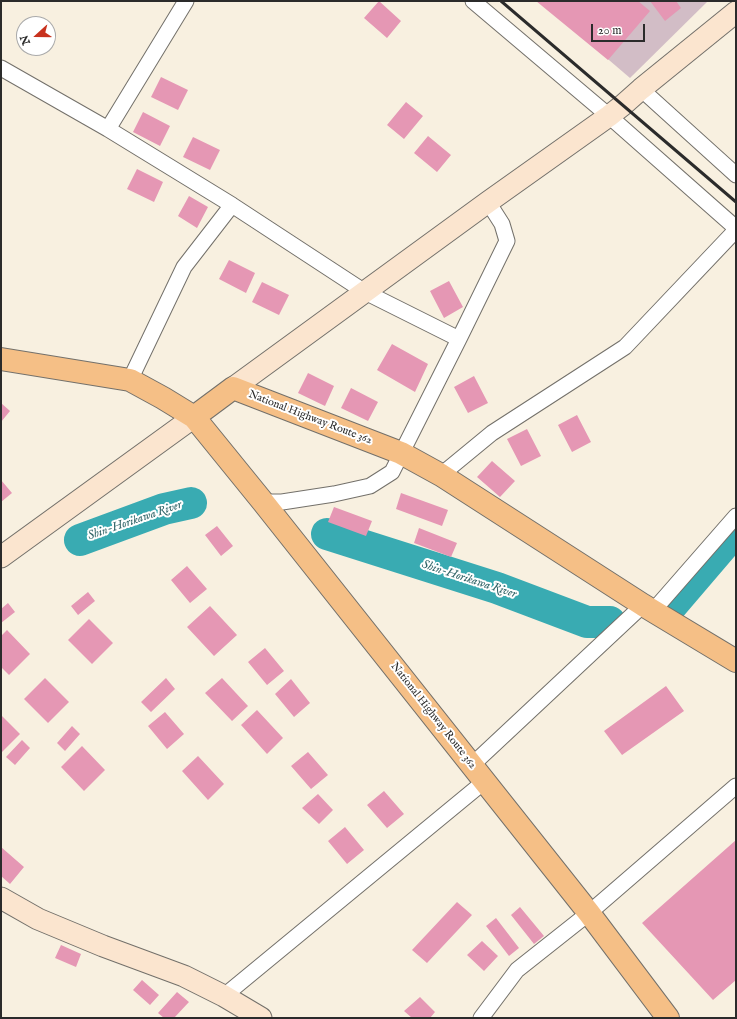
<!DOCTYPE html>
<html>
<head>
<meta charset="utf-8">
<style>
	body { margin:0 }
	#map { position:relative; width:737px; height:1019px; overflow:hidden; background:#f8f0e0; font-family:"IM FELL English",serif }
	canvas { display:block }
	.frame { position:absolute; inset:0; border:2px solid #2b2b2b; pointer-events:none }
	.north { position:absolute; left:16px; top:16px; width:40px; height:40px; box-sizing:border-box; background:#fff; border:1px solid #aaa; border-radius:50%; rotate:249deg; font-size:11px; font-weight:700; line-height:16px; text-align:center; color:#2b2b2b }
	.north::after { content:''; display:block; margin:auto; width:14px; height:18px; background:#c8321e; clip-path:polygon(50% 0,100% 100%,50% 72%,0 100%) }
	.scale { position:absolute; left:591px; top:24px; width:54px; height:18px; box-sizing:border-box; border:2px solid #2b2b2b; border-top:0; padding-left:5px; font-size:12px; line-height:14px; white-space:nowrap; color:#2b2b2b; -webkit-text-stroke:3px #fff; paint-order:stroke }
</style>
</head>
<body>
<div id="map">
<canvas width="737" height="1019"></canvas>
<div class="frame"></div>
<div class="north">N</div>
<div class="scale">20 m</div>
</div>
<script>
const g = document.querySelector('canvas').getContext('2d');
g.lineJoin = 'round';
function fillPath(path, color) { g.fillStyle = color; g.fill(path, 'evenodd'); }
const shape = rows => new Path2D(rows.map(r => 'M' + r).join(''));
function stroke(path, color, width, dash) { g.strokeStyle = color; g.lineWidth = width; g.lineCap = dash ? 'butt' : 'round'; g.setLineDash(dash || []); g.stroke(path); }
function label(font, color, halo, rows, align = 'center') {
  g.font = font + ' "IM FELL English",serif'; g.lineWidth = 4; g.setLineDash([]); g.textBaseline = 'middle'; g.strokeStyle = halo; g.fillStyle = color; for (const [text, x, y, turn = 0] of rows) {
    g.save(); g.translate(x, y); g.rotate((+turn || 0) * Math.PI / 180); g.textAlign = isNaN(turn) ? turn : align; if (halo) g.strokeText(text, 0, 0); g.fillText(text, 0, 0); g.restore();
  }
}
const industrial = shape([
	[540,1,708,1,630,78]
]);
const river = shape([
	[327,534,497,588,587,622,610,622],
	[80,540,164,509,191,503],
	[671,606,736,530]
]);
const building = shape([
	[379,1,401,21,387,38,364,18],
	[536,1,638,1,650,11,608,60],
	[650,1,676,1,681,8,665,21],
	[161,77,188,90,178,110,151,97],
	[406,102,423,116,404,139,387,125],
	[143,112,170,126,160,146,133,132],
	[428,136,451,155,437,172,414,153],
	[193,137,220,150,210,170,183,157],
	[137,169,163,182,154,202,127,189],
	[189,196,208,207,197,228,178,216],
	[229,260,255,273,246,293,219,279],
	[449,281,463,307,444,318,430,291],
	[262,282,289,295,279,315,252,302],
	[392,344,428,364,415,392,377,370],
	[308,373,334,386,325,406,298,393],
	[474,376,488,403,468,413,454,387],
	[351,388,378,402,368,421,341,408],
	[1,403,10,411,1,422],
	[577,415,591,442,572,452,558,425],
	[527,429,541,456,521,466,507,439],
	[492,461,515,481,500,497,477,477],
	[1,480,12,493,1,502],
	[401,493,448,510,442,526,396,509],
	[334,507,372,521,366,536,328,522],
	[217,526,233,546,221,556,205,535],
	[419,528,457,543,451,557,414,543],
	[187,566,207,589,190,603,171,580],
	[88,592,95,601,78,615,71,606],
	[8,603,15,612,1,623,1,609],
	[210,606,237,635,214,656,187,627],
	[89,619,113,643,92,664,68,640],
	[7,630,30,654,9,675,1,667,1,636],
	[265,648,284,671,267,685,248,662],
	[45,678,69,702,48,723,24,699],
	[166,678,175,689,151,712,141,702],
	[222,678,248,706,232,721,205,693],
	[291,679,310,703,294,717,275,694],
	[666,686,684,711,622,755,604,731],
	[257,710,283,738,267,754,241,725],
	[165,712,184,734,167,749,148,726],
	[1,715,20,734,1,753],
	[72,726,80,734,65,751,57,743],
	[22,740,30,748,15,765,6,757],
	[82,746,105,770,84,791,61,767],
	[308,752,328,775,311,789,291,766],
	[198,756,224,784,208,800,182,771],
	[384,791,404,814,387,828,367,805],
	[318,794,333,810,319,824,302,808],
	[345,827,364,850,347,864,328,841],
	[736,840,736,980,713,1000,642,923],
	[1,847,24,867,10,884,1,876],
	[457,902,472,915,427,963,412,950],
	[520,907,544,936,534,944,511,915],
	[496,918,519,948,509,956,486,926],
	[482,941,498,956,484,971,467,955],
	[61,945,81,954,76,967,55,958],
	[142,980,159,995,150,1005,133,990],
	[177,992,189,1002,174,1018,164,1018,158,1013],
	[420,997,435,1012,430,1018,412,1018,404,1011]
]);
const street = shape([
	[473,1,609,116,736,228],
	[1,68,108,129,232,205,365,292,459,339],
	[641,89,736,175],
	[108,129,186,1],
	[130,380,184,267,232,205],
	[441,475,492,433,625,347,736,230],
	[263,502,282,502,334,494,370,486,392,472,459,339,507,241,502,224,488,202],
	[653,611,736,516],
	[472,765,643,605],
	[224,996,485,781],
	[481,1018,517,970,589,913,736,786]
]);
const secondary = shape([
	[233,388,488,202,609,116,623,105,641,89,736,12],
	[1,557,194,417],
	[1,898,38,919,103,946,184,976,224,996,261,1018]
]);
const highway = shape([
	[1,359,130,380,163,398,194,417,263,502,589,913,668,1018],
	[194,417,233,388,401,453,441,475,643,605,736,661]
]);
const rail = shape([
	[501,1,736,202]
]);
const streetNames = [
	["National Highway Route 362",310,418,21],
	["National Highway Route 362",433,716,52]
];
const waterNames = [
	["Shin-Horikawa River",135,521,-19],
	["Shin-Horikawa River",469,580,18]
];
fillPath(industrial, '#d2bdc6');
stroke(river, '#39abb2', 32);
fillPath(building, '#e597b4');
stroke(street, '#73706a', 17);
stroke(secondary, '#73706a', 23);
stroke(highway, '#73706a', 24);
stroke(street, '#fff', 15);
stroke(secondary, '#fbe5cf', 21);
stroke(highway, '#f5bf86', 22);
stroke(rail, '#2b2b2b', 3);
label('11px', '#2b2b2b', '#fff', streetNames);
label('italic 12px', '#316568', '#fff', waterNames);
</script>
</body>
</html>
